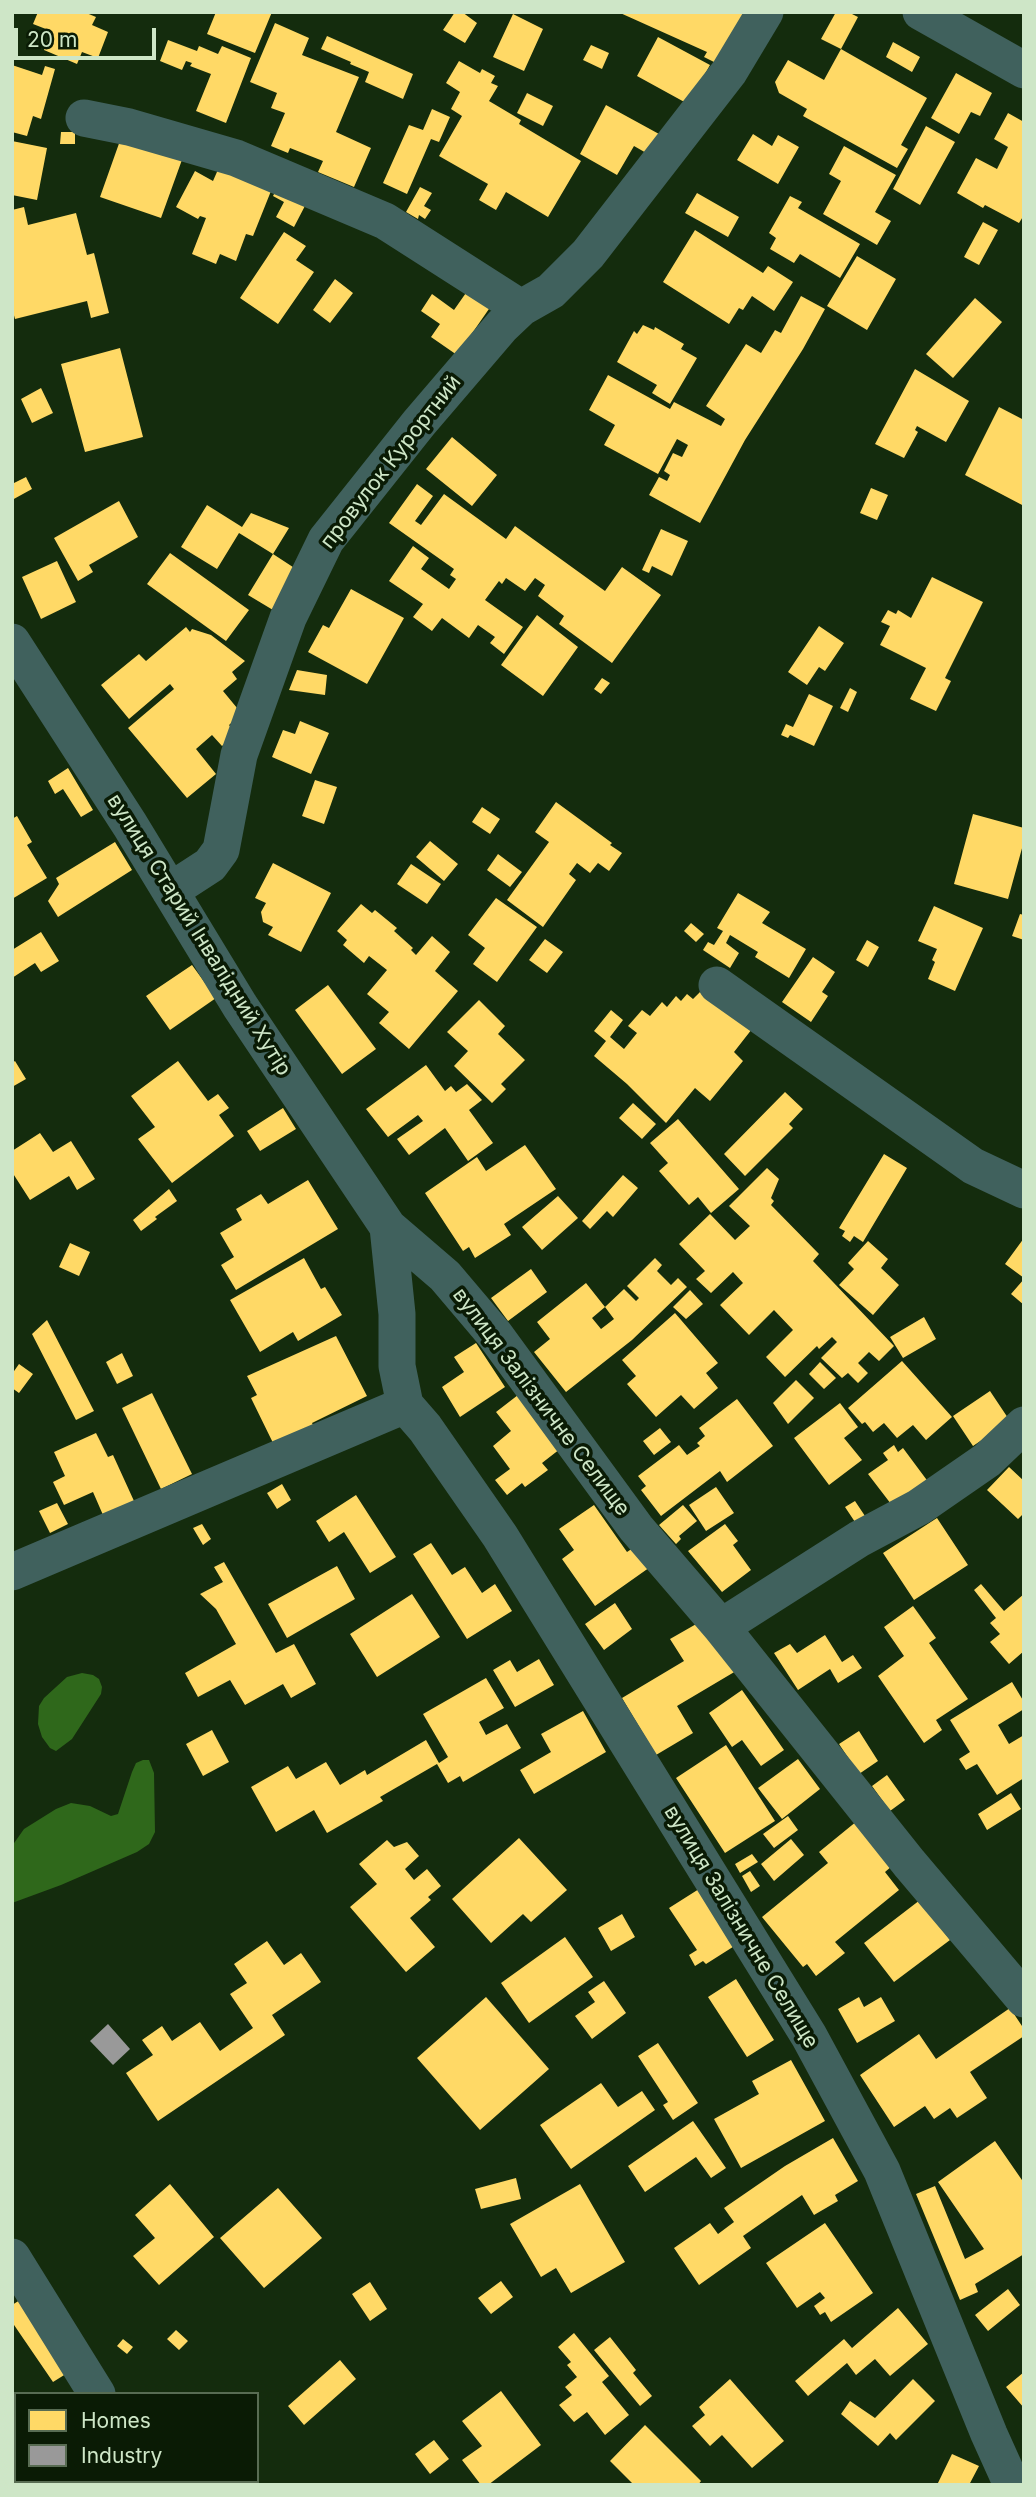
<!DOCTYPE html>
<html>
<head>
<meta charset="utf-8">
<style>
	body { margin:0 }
	#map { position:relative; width:1036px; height:2497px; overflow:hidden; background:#142c0d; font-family:Inter,sans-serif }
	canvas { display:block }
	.frame { position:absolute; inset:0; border:14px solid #cee6c7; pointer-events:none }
	.legend { position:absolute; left:14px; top:2392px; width:245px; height:91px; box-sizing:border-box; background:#0a1b05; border:2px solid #586c53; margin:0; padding:9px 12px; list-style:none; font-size:21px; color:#cee6c7 }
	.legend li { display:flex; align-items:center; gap:14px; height:35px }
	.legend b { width:35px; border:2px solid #586c53 }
	.scale { position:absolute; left:14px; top:28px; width:142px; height:32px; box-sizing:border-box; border:4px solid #cee6c7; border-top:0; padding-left:9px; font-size:21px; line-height:24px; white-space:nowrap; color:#cee6c7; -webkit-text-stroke:5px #0a1b05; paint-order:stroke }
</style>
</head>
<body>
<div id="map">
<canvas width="1036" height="2497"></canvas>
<div class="frame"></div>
<ul class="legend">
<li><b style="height:19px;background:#ffd966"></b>Homes</li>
<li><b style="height:19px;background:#999"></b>Industry</li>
</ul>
<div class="scale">20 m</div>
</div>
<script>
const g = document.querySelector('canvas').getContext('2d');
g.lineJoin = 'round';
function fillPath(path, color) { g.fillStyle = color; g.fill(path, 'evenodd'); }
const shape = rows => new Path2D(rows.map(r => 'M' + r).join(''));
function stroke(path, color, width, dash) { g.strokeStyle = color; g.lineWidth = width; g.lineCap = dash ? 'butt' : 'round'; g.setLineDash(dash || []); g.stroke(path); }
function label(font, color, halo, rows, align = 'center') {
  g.font = font + ' Inter,sans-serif'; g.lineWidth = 7; g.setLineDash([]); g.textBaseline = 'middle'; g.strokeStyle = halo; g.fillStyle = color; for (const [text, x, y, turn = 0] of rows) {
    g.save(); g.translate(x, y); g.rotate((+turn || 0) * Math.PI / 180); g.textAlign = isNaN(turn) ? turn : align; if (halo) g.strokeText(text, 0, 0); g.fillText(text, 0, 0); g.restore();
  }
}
const forest = shape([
	[82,1673,93,1675,99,1679,102,1687,101,1694,72,1739,56,1751,50,1748,42,1737,38,1724,39,1706,44,1698,67,1677],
	[143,1760,149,1760,154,1773,155,1832,149,1844,137,1852,61,1885,12,1903,12,1846,24,1829,56,1809,71,1803,90,1806,111,1816,118,1814,132,1772,136,1763]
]);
const homes = shape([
	[38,12,84,12,96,17,92,25,108,32,98,58,82,52,77,64,44,50,51,31,33,24],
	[216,12,272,12,255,53,207,34],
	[455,12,462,12,477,23,465,43,443,30],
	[618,12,754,12,720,65,704,57,707,52],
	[836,12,848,12,858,17,841,49,821,39],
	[513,14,543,29,524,71,493,57],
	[275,23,309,38,302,55,359,77,336,132,371,148,354,187,318,172,323,161,290,148,288,153,271,146,285,113,271,108,277,93,250,82],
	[327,36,413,74,403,99,365,82,369,72,350,64,351,62,321,49],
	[658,37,710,65,688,104,637,76],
	[168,40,197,51,199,46,218,54,222,46,251,58,226,123,196,111,211,74,190,66,192,63,186,61,182,70,160,61],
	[893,42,920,57,912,72,886,57],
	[591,45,609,53,602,69,583,60],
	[841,49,927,98,901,145,908,149,897,168,803,116,807,109,779,93,775,82,788,60,824,80],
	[459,61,480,73,482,69,495,76,491,83,498,86,489,101,521,120,519,124,581,161,548,217,506,192,496,210,479,200,488,184,439,156,462,116,451,109,460,92,446,83],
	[12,65,42,75,45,66,55,69,41,119,33,116,27,136,12,132],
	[956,73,992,93,980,116,971,112,959,134,931,118],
	[527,93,553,106,543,126,517,113],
	[606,105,659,134,648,154,634,146,617,175,580,154],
	[432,109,450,117,439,142,431,139,407,194,383,183,409,125,423,130],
	[1008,113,1024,122,1024,215,1019,223,985,205,983,208,957,193,976,158,997,169,1008,147,994,139],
	[926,126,955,142,920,205,893,189],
	[61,132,75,132,75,144,60,144],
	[753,134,772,146,778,135,799,147,778,184,737,160],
	[122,135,183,157,161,218,100,197],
	[12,141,47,148,37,200,12,195],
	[844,146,896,175,875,212,891,221,877,245,823,214,841,181,829,174],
	[220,165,273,186,253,236,246,234,236,261,220,254,216,264,192,254,206,218,200,216,198,219,176,207,195,171,213,181],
	[278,186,307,202,294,227,276,217,284,202,273,196],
	[420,187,432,193,424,206,431,210,425,219,419,215,418,219,406,212],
	[697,193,739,217,728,237,685,213],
	[790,196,802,202,798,208,860,244,840,278,800,254,794,263,770,249,776,238,769,233],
	[24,207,28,225,76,213,87,255,94,253,109,313,91,318,87,301,15,319,12,308,12,210],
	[983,222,998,230,979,265,964,257],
	[695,230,763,273,768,266,793,282,774,311,752,296,743,310,739,308,729,324,663,282],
	[284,232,306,246,296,260,314,272,278,324,240,298],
	[857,256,896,279,867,330,827,306],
	[335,279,353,293,330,323,313,310],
	[468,290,491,306,457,355,431,337,440,324,421,311,432,294,454,310],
	[801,296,825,309,803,349,745,440,700,523,649,495,659,477,667,481,670,475,664,471,673,453,682,457,688,445,677,439,658,474,604,445,615,425,589,410,608,375,670,409,674,402,721,426,725,419,706,406,746,344,761,353,775,330,781,333],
	[975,298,1002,322,953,378,926,354],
	[643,325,654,330,655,327,684,344,681,349,697,358,670,404,652,393,657,385,617,362,634,331,637,334],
	[120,348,143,437,85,452,61,364],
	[915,369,969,401,946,442,917,426,915,430,918,432,904,458,875,444],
	[41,388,53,413,32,423,21,399],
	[999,407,1024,420,1024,506,965,475],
	[452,437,497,475,472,506,426,469],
	[26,477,32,489,12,500,12,484],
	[417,484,433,496,415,521,421,525,444,494,506,539,515,526,605,591,622,567,661,595,612,663,559,624,564,616,538,596,545,585,535,578,525,591,506,578,502,584,499,581,485,600,523,627,504,654,490,643,495,637,478,625,469,638,442,618,432,631,413,617,423,604,389,581,413,546,429,558,421,569,449,589,456,579,450,575,454,569,389,523],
	[871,488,888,495,877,520,860,513],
	[119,501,138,537,89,565,93,572,78,581,54,538],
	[207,505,242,527,251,513,289,528,273,554,239,533,217,569,181,547],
	[661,529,688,541,672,576,652,566,649,573,642,570],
	[170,553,249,610,226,641,147,584],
	[273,554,299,571,278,613,248,595],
	[57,561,76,602,41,619,22,577],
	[932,577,983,602,945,678,951,681,936,711,910,699,926,668,880,645,890,626,881,622,888,610,896,614,898,610,911,618],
	[351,589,404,618,367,684,308,652,323,625,329,628],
	[537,615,578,647,543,696,501,665],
	[819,626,844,643,825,671,819,667,807,685,788,672],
	[186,627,190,632,192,629,211,635,245,661,232,672,237,679,223,691,242,714,229,725,236,734,222,746,212,735,196,749,216,774,187,798,128,728,174,689,170,684,129,719,101,685,139,654,146,661],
	[297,670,327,675,325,695,289,690],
	[602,678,610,683,601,694,594,689],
	[850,688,857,692,848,712,840,708],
	[809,694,833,706,814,746,790,735,788,738,781,735,786,724,793,727],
	[300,721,329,733,311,774,272,757,283,730,295,734],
	[68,768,93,810,81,817,63,789,55,794,48,781],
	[315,780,337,787,324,824,302,816],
	[556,802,612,843,610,845,622,853,609,871,598,863,590,873,577,863,569,874,576,880,543,927,507,900,549,842,535,832],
	[482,807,500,819,490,834,472,822],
	[973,814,1024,828,1024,841,1008,899,954,884],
	[17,816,32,842,27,845,47,878,12,899,12,819],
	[430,841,458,864,444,881,416,857],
	[115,842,132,870,58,917,48,901,59,884,56,878],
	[498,854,522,872,510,887,487,870],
	[273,863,331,893,301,952,268,935,273,927,263,922,261,912,266,903,255,898],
	[411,864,441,884,427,904,397,884],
	[738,893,770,912,762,923,806,949,789,978,755,957,758,952,730,935,726,943,739,953,730,968,703,950,708,942,714,945,723,931,717,928],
	[496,898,537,927,497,982,473,964,485,948,468,935],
	[361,904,372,913,375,910,397,928,394,931,413,948,411,950,416,955,432,936,450,952,435,971,458,991,409,1049,379,1023,389,1012,367,994,387,970,369,956,364,963,343,945,347,940,337,931],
	[934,906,983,928,955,991,928,979,935,962,932,960,937,949,918,941],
	[1020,914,1024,915,1024,940,1012,936],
	[691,923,704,934,696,942,684,931],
	[41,932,59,961,41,972,35,963,12,978,12,950],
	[545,939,563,952,547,973,529,960],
	[867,940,879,947,868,967,856,960],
	[813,957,835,972,822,992,828,996,811,1022,782,1002],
	[192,965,216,998,170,1030,146,996],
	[328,985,376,1049,342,1074,295,1010],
	[700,992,752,1029,734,1052,743,1061,710,1101,695,1088,666,1123,627,1084,594,1056,606,1041,594,1031,611,1010,623,1020,610,1037,624,1049,637,1033,628,1026,642,1010,650,1016,662,1002,667,1007,676,996,681,1001,687,994,693,999],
	[479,1000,505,1026,498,1034,525,1060,501,1084,506,1089,492,1103,454,1066,468,1051,447,1032],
	[15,1061,26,1079,12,1087,12,1063],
	[178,1061,208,1101,218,1094,229,1108,219,1115,234,1136,172,1183,138,1139,155,1127,131,1096],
	[426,1065,445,1091,451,1086,456,1092,467,1084,482,1100,469,1110,493,1143,468,1161,445,1128,409,1155,397,1139,423,1121,418,1115,388,1137,366,1109],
	[785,1092,803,1109,789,1124,793,1128,745,1176,724,1154],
	[633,1103,656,1124,642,1139,619,1118],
	[283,1108,296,1129,260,1151,247,1131],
	[678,1119,739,1189,711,1213,698,1197,689,1205,659,1171,668,1163,650,1143],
	[40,1133,53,1152,71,1141,95,1179,77,1190,69,1176,30,1200,12,1172,12,1151],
	[525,1145,556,1189,504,1224,511,1235,475,1258,469,1247,463,1251,425,1193,477,1157,486,1171],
	[884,1154,907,1168,863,1242,854,1236,850,1242,842,1236,845,1231,839,1228],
	[767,1168,779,1179,771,1198,774,1201,771,1205,819,1254,813,1261,894,1346,879,1361,869,1352,858,1363,868,1373,858,1383,848,1373,842,1378,821,1358,837,1342,832,1337,819,1349,817,1346,785,1377,766,1357,793,1330,774,1310,749,1335,720,1305,743,1283,733,1272,711,1293,696,1279,705,1271,679,1244,710,1214,735,1240,750,1226,729,1206],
	[623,1175,638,1188,613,1217,607,1211,590,1229,582,1221],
	[308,1180,338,1229,236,1290,221,1265,234,1257,220,1233,242,1220,236,1209,261,1194,268,1204],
	[169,1189,177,1201,155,1217,157,1219,141,1231,133,1220],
	[558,1196,578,1218,542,1250,522,1227],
	[1024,1238,1024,1278,1005,1264],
	[868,1241,888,1259,881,1268,899,1285,873,1315,839,1285,854,1269,848,1263],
	[70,1243,90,1252,79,1276,59,1267],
	[304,1258,321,1289,325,1287,342,1315,298,1341,293,1332,260,1352,230,1300],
	[655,1258,662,1265,657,1271,671,1285,678,1278,687,1287,632,1340,566,1392,534,1352,550,1339,537,1322,586,1283,605,1307,592,1318,601,1329,614,1319,605,1307,624,1289,636,1301,639,1298,627,1286],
	[531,1269,547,1292,508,1321,491,1298],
	[1024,1279,1024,1305,1011,1294],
	[690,1290,703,1304,686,1319,673,1307],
	[675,1313,718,1363,706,1373,718,1388,694,1409,681,1395,656,1417,627,1384,636,1376,622,1360],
	[924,1317,936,1339,903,1358,890,1337],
	[47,1320,94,1411,76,1420,32,1334],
	[336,1336,367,1396,312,1423,314,1427,275,1447,251,1398,257,1395,247,1376],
	[476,1343,505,1387,460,1417,442,1387,464,1372,454,1357],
	[122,1353,133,1376,117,1384,106,1362],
	[902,1361,952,1417,926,1440,913,1425,897,1438,884,1423,873,1432,865,1422,862,1424,848,1408],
	[820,1362,836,1378,824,1389,809,1374],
	[19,1364,33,1374,19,1393,12,1388,12,1374],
	[796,1380,814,1398,788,1424,773,1403],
	[990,1391,1010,1421,973,1446,953,1416],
	[152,1393,192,1474,161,1489,122,1408],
	[518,1395,560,1449,542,1463,548,1470,525,1487,522,1483,507,1495,495,1480,510,1469,493,1446,511,1431,496,1412],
	[737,1399,773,1446,727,1482,720,1471,661,1516,641,1490,646,1486,638,1476,679,1445,687,1455,700,1446,697,1443,705,1436,699,1428],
	[840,1403,858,1427,844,1438,862,1460,829,1485,794,1438],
	[660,1428,671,1442,654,1455,643,1441],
	[96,1433,108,1457,113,1455,134,1501,103,1515,93,1492,64,1505,53,1482,65,1476,54,1452],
	[894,1445,898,1452,903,1448,929,1483,891,1504,868,1474,888,1460,883,1453],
	[1009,1467,1024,1481,1024,1513,1018,1519,987,1490],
	[282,1484,291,1500,277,1509,267,1493],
	[716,1487,734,1513,706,1531,689,1505],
	[356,1495,396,1557,370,1573,344,1532,329,1542,316,1521],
	[855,1501,865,1516,855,1522,845,1507],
	[57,1503,68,1524,50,1533,39,1511],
	[594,1505,627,1552,639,1544,653,1565,595,1606,562,1559,574,1550,559,1529],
	[683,1505,697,1521,679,1536,681,1539,676,1544,659,1525],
	[937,1518,968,1565,914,1600,883,1553],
	[202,1524,211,1539,203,1545,193,1528],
	[725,1524,738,1541,733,1545,751,1570,722,1592,688,1551],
	[431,1543,452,1575,465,1567,482,1593,495,1584,512,1611,467,1639,413,1554],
	[224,1562,276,1653,294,1644,316,1684,291,1698,283,1684,245,1705,230,1680,198,1697,185,1673,236,1644,216,1609,200,1594,223,1582,214,1567],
	[337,1566,355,1599,287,1638,268,1604],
	[981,1584,1004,1611,1024,1594,1024,1651,1009,1664,990,1642,1000,1634,990,1623,996,1618,974,1590],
	[412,1594,440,1637,377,1677,350,1634],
	[615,1603,632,1629,604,1650,585,1624],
	[913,1606,936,1638,929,1643,968,1699,936,1720,942,1730,924,1743,878,1676,904,1656,884,1627],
	[698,1623,736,1671,677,1706,693,1733,656,1755,622,1698,684,1661,670,1639],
	[825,1635,842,1662,853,1655,862,1668,838,1683,830,1669,798,1690,774,1653,790,1644,797,1653],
	[539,1659,554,1685,515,1707,493,1670,510,1660,517,1672],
	[486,1678,504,1708,479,1722,486,1735,507,1724,521,1748,463,1782,460,1776,448,1783,437,1764,380,1797,383,1801,327,1833,314,1810,276,1832,251,1787,288,1766,296,1779,326,1762,340,1785,365,1770,367,1775,426,1740,439,1763,448,1757,423,1714],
	[1012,1682,1024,1702,1024,1709,998,1725,1009,1744,1024,1735,1024,1778,997,1795,977,1764,966,1770,959,1759,970,1752,950,1720],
	[742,1690,784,1750,761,1766,742,1740,732,1747,709,1713],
	[583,1711,606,1752,534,1794,520,1770,551,1752,541,1734],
	[212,1730,229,1762,203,1776,186,1744],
	[859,1731,878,1761,859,1774,839,1744],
	[726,1745,775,1821,725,1853,676,1778],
	[798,1759,820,1789,782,1819,758,1788],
	[887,1775,905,1800,890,1811,872,1786],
	[1011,1793,1021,1809,987,1830,978,1814],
	[788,1816,798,1830,774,1848,763,1834],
	[857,1821,892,1866,885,1872,899,1890,835,1942,845,1953,816,1976,807,1964,803,1967,762,1917,828,1863,819,1852],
	[519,1838,567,1890,531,1922,523,1914,491,1943,452,1899],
	[791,1839,804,1855,774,1881,761,1864],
	[387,1840,394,1847,407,1842,419,1856,405,1869,414,1880,427,1869,441,1886,428,1897,431,1900,410,1918,435,1947,406,1972,350,1907,377,1884,359,1864],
	[752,1854,758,1862,740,1873,735,1864],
	[750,1871,760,1886,751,1892,742,1876],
	[699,1889,736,1945,706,1964,703,1961,695,1966,689,1955,697,1950,669,1908],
	[920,1900,950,1940,894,1982,864,1943],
	[622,1914,635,1937,611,1951,598,1928],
	[565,1937,593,1977,529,2023,501,1983],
	[267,1941,284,1965,301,1953,321,1982,272,2015,285,2035,158,2121,126,2073,153,2055,142,2040,162,2026,172,2041,200,2022,220,2051,253,2028,230,1994,247,1983,234,1964],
	[736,1979,774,2040,747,2057,708,1997],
	[604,1981,626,2013,592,2039,575,2016,595,2002,588,1992],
	[486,1997,549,2069,480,2130,417,2058],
	[859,1997,864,2007,881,1997,895,2021,857,2043,838,2009],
	[1010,2008,1024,2029,1024,2036,970,2072,987,2098,957,2118,950,2108,934,2119,925,2106,894,2127,860,2075,919,2034,936,2059],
	[658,2043,698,2103,673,2120,663,2105,668,2102,638,2056],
	[791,2060,825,2121,741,2168,714,2119,759,2094,752,2081],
	[601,2083,618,2107,642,2091,655,2110,571,2169,540,2125],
	[693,2121,726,2168,711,2178,696,2157,645,2192,628,2166],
	[833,2138,858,2181,835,2195,838,2201,814,2215,802,2195,743,2236,751,2248,699,2285,674,2248,710,2223,718,2234,734,2222,724,2208,785,2166],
	[995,2141,1024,2183,1024,2254,975,2284,978,2292,960,2300,916,2194,935,2186,965,2259,984,2249,938,2182],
	[516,2178,521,2199,481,2209,475,2189],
	[170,2184,214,2237,159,2285,133,2256,155,2238,135,2215],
	[580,2184,625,2262,571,2293,556,2268,541,2277,510,2224],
	[278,2188,322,2238,264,2288,220,2238],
	[825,2223,873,2293,831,2322,825,2312,820,2315,814,2306,825,2298,820,2292,797,2308,766,2263],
	[501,2281,513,2297,491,2314,478,2298],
	[370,2282,387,2309,370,2321,352,2294],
	[1008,2289,1020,2305,988,2331,975,2315],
	[20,2300,69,2372,53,2382,12,2322,12,2305],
	[898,2308,928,2344,890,2376,875,2359,856,2375,847,2363,808,2396,795,2381,844,2339,852,2348],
	[176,2330,188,2341,179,2350,167,2339],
	[574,2333,609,2376,602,2382,629,2415,605,2435,587,2412,574,2422,559,2405,572,2395,565,2387,577,2377,567,2365,571,2362,558,2347],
	[610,2337,636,2370,633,2373,652,2396,640,2406,594,2350],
	[123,2339,133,2347,127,2354,117,2346],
	[340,2360,356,2379,304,2425,288,2406],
	[1024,2372,1024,2408,1006,2387],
	[730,2379,784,2441,752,2468,722,2435,710,2446,692,2426,705,2415,699,2407],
	[913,2379,935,2401,896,2440,890,2433,878,2446,841,2414,850,2401,875,2418],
	[501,2391,541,2445,488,2485,481,2485,462,2460,482,2446,462,2421],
	[645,2425,701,2481,698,2485,634,2485,610,2461],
	[434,2440,449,2459,430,2474,415,2454],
	[12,2444,16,2448,16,2481,72,2481,69,2485,12,2485],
	[952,2454,979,2466,969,2485,937,2485]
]);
const industry = shape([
	[108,2024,130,2049,113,2065,90,2041]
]);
const street = shape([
	[921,12,1024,70],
	[84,118,129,127,236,158,385,221,521,308],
	[12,642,130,825,240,1006,388,1227,445,1276,495,1335,636,1528,721,1627,909,1863,1024,1999],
	[170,891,210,865,221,850,239,755,288,618,326,540,419,423,502,326,521,308,551,291,588,254,729,72,765,12],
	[717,985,973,1166,1024,1190],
	[388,1227,397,1314,397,1366,405,1405,425,1428,500,1536,809,2036,882,2171,989,2434,1012,2485],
	[12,1572,405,1405],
	[721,1627,859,1539,919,1507,987,1460,1024,1425],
	[12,2257,97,2394],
	[95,2485,98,2481]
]);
const streetNames = [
	["провулок Курортний",391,462,-52],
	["вулиця Старий Інвалідний Хутір",199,935,58],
	["вулиця Залізничне Селище",541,1402,53],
	["вулиця Залізничне Селище",741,1927,59]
];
fillPath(forest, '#2f681b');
fillPath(homes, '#ffd966');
fillPath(industry, '#999');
stroke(street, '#40615d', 37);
label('21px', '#cee6c7', '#0a1b05', streetNames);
</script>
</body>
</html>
